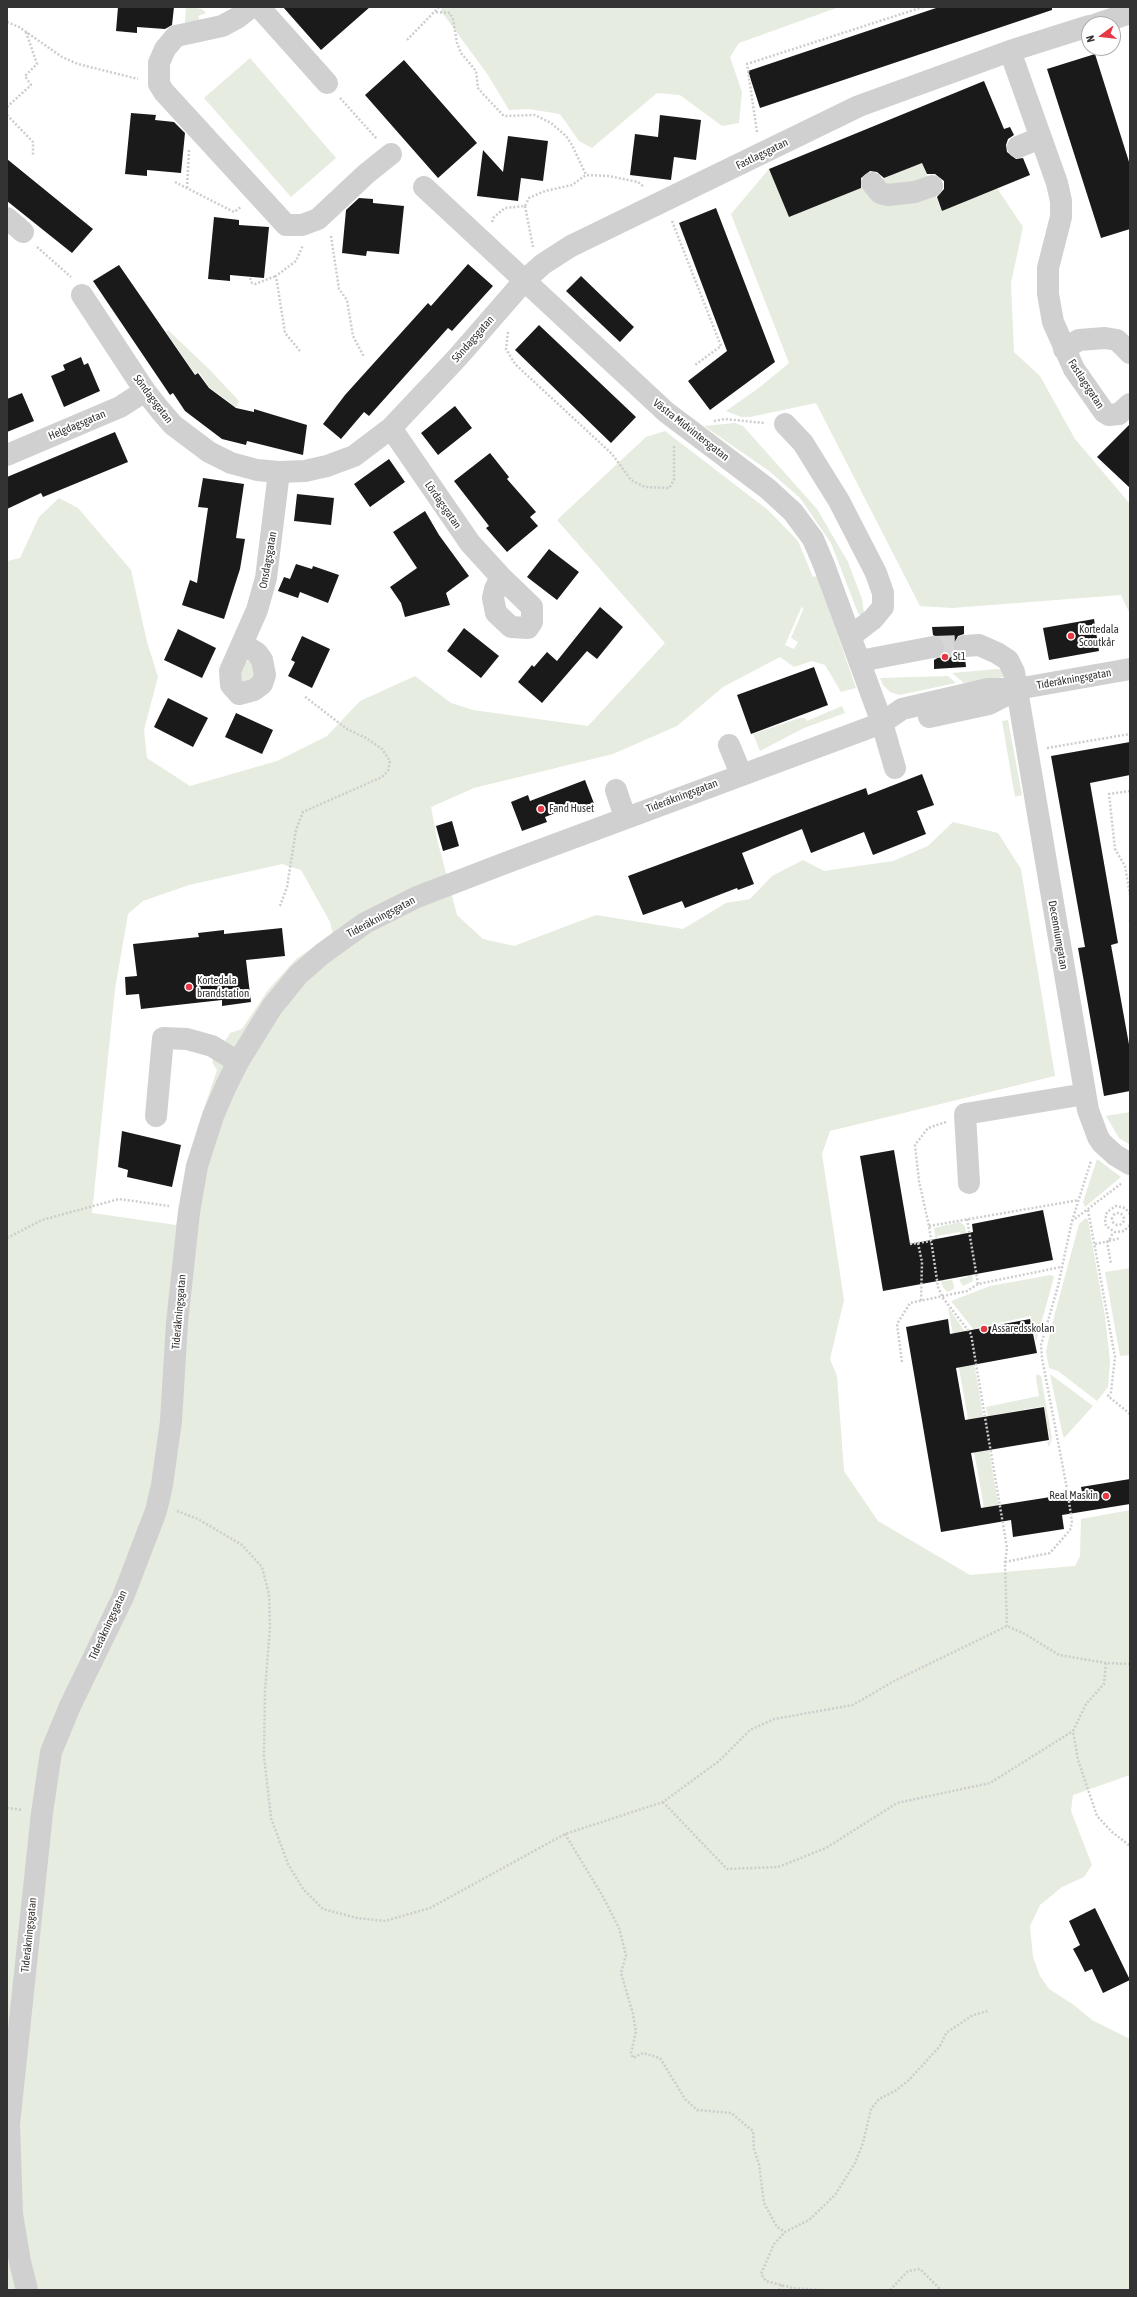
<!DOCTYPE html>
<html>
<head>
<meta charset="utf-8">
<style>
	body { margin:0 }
	#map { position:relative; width:1137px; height:2297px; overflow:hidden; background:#fff; font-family:"Asap Condensed",sans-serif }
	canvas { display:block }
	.frame { position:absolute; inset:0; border:8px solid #333; pointer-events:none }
	.north { position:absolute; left:1081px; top:16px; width:40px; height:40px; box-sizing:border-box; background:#fff; border:1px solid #adadad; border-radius:50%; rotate:255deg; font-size:11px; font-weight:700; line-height:16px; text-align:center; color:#333 }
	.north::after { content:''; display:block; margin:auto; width:14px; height:18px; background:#e63946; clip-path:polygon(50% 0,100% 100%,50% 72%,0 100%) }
</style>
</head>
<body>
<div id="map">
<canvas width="1137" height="2297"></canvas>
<div class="frame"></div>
<div class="north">N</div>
</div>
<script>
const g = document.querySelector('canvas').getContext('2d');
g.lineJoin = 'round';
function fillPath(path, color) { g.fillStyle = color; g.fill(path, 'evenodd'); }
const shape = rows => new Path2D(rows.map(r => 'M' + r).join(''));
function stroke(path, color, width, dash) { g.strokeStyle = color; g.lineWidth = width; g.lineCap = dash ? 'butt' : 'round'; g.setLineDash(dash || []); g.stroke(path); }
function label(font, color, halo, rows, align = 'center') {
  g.font = font + ' "Asap Condensed",sans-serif'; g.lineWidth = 4; g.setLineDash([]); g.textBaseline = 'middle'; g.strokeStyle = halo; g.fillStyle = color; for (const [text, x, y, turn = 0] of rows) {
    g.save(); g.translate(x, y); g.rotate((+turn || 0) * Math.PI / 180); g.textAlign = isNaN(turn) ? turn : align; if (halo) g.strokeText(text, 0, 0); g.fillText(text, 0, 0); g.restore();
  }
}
const green = shape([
	[186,7,202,9,206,13,198,16,202,26,185,23],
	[442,7,839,7,739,43,730,57,742,92,739,123,722,126,680,95,657,93,592,148,579,141,560,114,529,109,509,110,488,75,441,11],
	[250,58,336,158,291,197,204,98],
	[922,163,942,211,997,188,1023,227,1011,283,1014,352,1040,376,1075,439,1130,504,1130,614,1121,595,952,608,920,606,816,403,750,417,741,417,726,411,760,387,789,363,731,214,769,169,789,217],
	[168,330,210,370,239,401,236,407,209,387,199,372,195,374,166,332],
	[735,423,743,426,817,509,848,562,862,599,864,613,860,615,858,613,831,543,800,498,769,471,704,426],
	[665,431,768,510,798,541,813,577,817,576,856,688,841,692,825,665,812,661,794,667,780,657,723,687,677,726,613,754,474,788,431,807,437,839,457,915,483,939,514,946,596,915,683,929,726,903,750,899,772,876,803,860,824,871,893,861,928,846,953,822,998,833,1021,869,1055,1076,830,1131,822,1154,844,1300,830,1359,837,1376,844,1471,878,1521,970,1575,1075,1566,1080,1556,1081,1519,1130,1510,1130,1775,1073,1795,1071,1811,1092,1865,1084,1877,1062,1887,1040,1905,1030,1926,1033,1957,1040,1976,1049,1989,1074,2005,1092,2020,1130,2039,1130,2290,7,2290,7,561,20,558,39,517,59,498,78,508,131,570,147,642,158,677,144,730,147,758,190,786,277,761,327,736,360,701,415,676,451,703,473,710,588,726,665,643,557,520,646,437],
	[802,606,803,610,791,638,798,642,794,649,785,645],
	[282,864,301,870,330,922,333,934,296,959,268,990,242,1029,230,1033,212,1062,217,1070,198,1126,176,1225,92,1213,115,989,128,914,143,901,189,885],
	[246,660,257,665,254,682,240,682,237,667],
	[997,669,1002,670,1004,677,964,683,952,673],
	[948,676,956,683,899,695,890,692,883,685,880,678],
	[842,706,845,713,804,728,760,751,753,734,800,718,805,718,807,721],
	[1008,720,1022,795,1015,797,1002,721],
	[1130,1112,1130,1145,1119,1138,1106,1116],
	[1097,1159,1121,1177,1085,1207,1083,1202],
	[1086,1218,1088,1220,1105,1316,1110,1361,1108,1387,1097,1401,1058,1371,1049,1368,1046,1352,1050,1332,1079,1224],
	[960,1222,965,1226,973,1281,963,1286,961,1283,959,1279,968,1277,960,1232,937,1236,944,1281,952,1280,954,1286,954,1289,947,1292,942,1286,934,1228],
	[1130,1268,1130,1355,1120,1356,1105,1272],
	[1051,1275,1054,1277,1036,1342,1031,1316,976,1328,983,1363,974,1330,951,1301,990,1286],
	[948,1307,970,1339,1001,1521,987,1524],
	[1037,1374,1041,1376,1046,1405,1052,1438,1049,1447,1047,1442,1050,1441,1044,1406,988,1416,986,1407,1039,1396,1036,1378],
	[1050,1374,1093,1406,1064,1438,1062,1432]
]);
const building = shape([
	[118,7,174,7,172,25,165,29,137,27,137,33,116,31],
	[283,7,370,7,321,50],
	[939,7,1052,7,1052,10,760,108,748,71],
	[1095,54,1130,165,1130,229,1101,238,1047,69],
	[404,60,477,143,438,178,365,95],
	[984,81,1004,129,1010,127,1014,135,1008,139,1006,145,1007,152,1016,159,1023,158,1030,175,942,211,937,197,944,189,944,181,935,174,927,174,922,163,884,178,877,172,870,171,861,178,861,188,789,217,769,169],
	[131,113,156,115,155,120,174,122,185,133,181,173,147,170,147,176,125,174],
	[660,115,701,120,696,160,674,157,671,180,630,175,635,134,658,137],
	[508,136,548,141,543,181,521,178,518,201,477,196,483,150,503,172],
	[7,159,93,229,72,253,7,201],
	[359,198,373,199,373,203,404,206,399,254,367,251,366,256,342,253,346,210],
	[716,208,775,362,710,410,688,381,727,351,679,223],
	[214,217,239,220,239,225,269,227,264,278,230,275,230,281,208,279],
	[468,264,493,286,452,331,448,328,369,416,364,412,341,439,323,424,345,395,428,303,431,306],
	[119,265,195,375,198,373,209,388,236,408,254,412,254,409,307,425,303,455,247,441,246,445,222,439,185,411,173,393,170,395,93,281],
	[581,276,634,327,620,342,566,291],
	[539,325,636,417,611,443,515,350],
	[81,357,84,365,88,363,100,391,64,407,51,376,65,370,63,365],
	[22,393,34,421,7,432,7,399],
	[455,406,472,428,438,455,421,433],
	[1130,424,1130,488,1097,457],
	[115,432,128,462,43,497,41,493,7,509,7,477],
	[490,453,509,477,507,479,536,512,530,517,538,526,507,552,486,528,489,526,454,481],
	[389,459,405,482,370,507,354,484],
	[203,478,244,484,236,538,245,539,240,569,224,619,182,605,190,580,197,583,208,508,198,507],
	[297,494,334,498,331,525,294,521],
	[425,511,439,535,469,576,446,593,450,605,405,617,401,603,390,587,417,568,393,532],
	[549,549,579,572,557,600,527,577],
	[296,564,312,569,313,566,339,575,328,603,300,592,298,598,278,591,284,577,290,579],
	[600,607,623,627,597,659,587,651,542,703,518,682,532,665,534,667,547,652,557,661],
	[1094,619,1099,651,1049,660,1043,628],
	[964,626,964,634,958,636,953,646,955,653,965,658,966,667,934,669,934,660,941,656,945,645,942,639,933,635,932,627],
	[464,628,499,656,481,678,447,651],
	[178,629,216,648,202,678,164,660],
	[302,636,330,649,312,688,288,676,295,662,291,660],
	[814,667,828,705,751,734,737,695],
	[168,698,208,718,193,747,154,727],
	[236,713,273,730,262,754,225,737],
	[1130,742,1130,775,1090,783,1118,943,1111,945,1130,1050,1130,1091,1104,1096,1078,948,1085,947,1051,756],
	[922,774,934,805,917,811,926,834,873,855,864,832,811,853,802,829,742,853,754,884,738,890,737,888,685,908,682,901,643,915,628,876,866,788,868,795],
	[585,780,595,806,579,811,576,805,545,817,547,822,522,831,511,802,528,795,530,801],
	[452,821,459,846,443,851,436,826],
	[282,928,285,956,246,960,251,1002,222,1006,222,1000,141,1009,139,994,126,995,125,977,137,976,133,944,199,937,198,933,224,930,224,934],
	[122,1131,181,1145,172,1187,127,1177,128,1170,118,1167],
	[894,1150,910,1244,973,1232,972,1224,1043,1210,1053,1260,883,1291,860,1156],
	[948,1319,950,1334,1030,1319,1037,1353,956,1368,965,1420,1044,1407,1049,1440,971,1453,981,1508,1082,1492,1081,1487,1130,1479,1130,1504,1062,1515,1064,1529,1013,1537,1011,1520,941,1532,906,1327],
	[1095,1908,1130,1980,1103,1993,1092,1969,1085,1972,1079,1960,1073,1949,1080,1945,1069,1921]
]);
const minorTunnel = shape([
	[933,647,965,646]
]);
const path = shape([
	[436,12,450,13,453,19,457,43,461,53,476,71,478,88,484,95,504,116,535,115,551,123,566,136,572,145,586,175],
	[7,22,19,27,62,57,78,64,138,79],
	[407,40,439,7],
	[340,98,377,139],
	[7,107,31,85,25,76,37,64,26,32],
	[7,115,33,142,33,156],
	[757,132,747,64,923,7],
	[175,182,234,212,241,207],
	[187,188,189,150],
	[525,206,533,247],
	[672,221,721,346,695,365],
	[492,222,494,217,505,208,525,206,529,198,545,191,572,185,586,175,609,176,638,182,644,187],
	[331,236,339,289,347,300,353,336,364,357],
	[37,247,71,277],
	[250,278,252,283,255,284,276,276],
	[508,332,506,349,515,364,612,454,631,480,645,487,669,488,674,480,674,445],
	[300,351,285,333,276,276,296,261,303,245],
	[714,421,725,419,764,423],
	[1047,748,1130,734],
	[1130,791,1109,794,1115,849,1125,866,1130,895],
	[280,906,287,887,296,830,303,812,382,777,388,771,390,761,382,749,366,738,347,729,304,696],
	[1130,920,1130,923],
	[946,1122,928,1128,915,1145,919,1181,929,1226,938,1287,943,1298,971,1334,1007,1548,1005,1562,1007,1626],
	[1088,1210,1115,1357,1111,1392,1108,1396,1130,1414],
	'1112 1219a6 6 0 1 1 12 0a6 6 0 1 1-12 0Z',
	[1130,1214,1125,1208,1116,1206,1107,1212,1105,1220,1106,1226,1115,1232,1124,1231,1130,1225],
	[967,1219,978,1284],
	[1072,1221,1091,1161],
	[929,1226,1079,1200],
	[7,1238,42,1220,119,1199,169,1206],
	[1107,1241,1111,1264],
	[1109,1241,1120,1238],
	[918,1243,922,1262,921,1301],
	[910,1244,931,1241],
	[1095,1244,1109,1241,1113,1232],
	[902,1362,897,1324,910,1303,967,1291,978,1284,1061,1267],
	[177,1511,198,1519,242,1545,262,1567,269,1594,270,1627,265,1691,264,1756,271,1818,288,1864,303,1889,323,1909,357,1918,385,1921,430,1908,565,1834,663,1802,719,1761,750,1730,774,1719,853,1705,894,1681,1007,1626,1025,1634,1059,1655,1106,1663,1130,1664],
	[1005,1562,1050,1553,1070,1530,1072,1523,1068,1494,1042,1358,1041,1345,1058,1286,1072,1221,1122,1183],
	[1106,1663,1104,1684,1086,1704,1073,1731,1078,1760,1097,1816,1112,1832,1130,1846],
	[663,1802,727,1869,778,1867,826,1848,897,1803,990,1783,1073,1731],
	[7,1808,22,1810],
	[565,1834,602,1895,619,1928,626,1955,621,1973,633,2014,636,2032,631,2053,633,2058,643,2053,660,2058,685,2099,697,2110,731,2113,753,2131,754,2149,759,2164,764,2203,777,2227,785,2232],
	[779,2290,782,2285],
	[820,2290,793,2288,766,2281,761,2274,774,2244,785,2232,809,2220,835,2195,855,2163,863,2143,871,2109,879,2099,895,2091,909,2080,940,2046,946,2033,973,2015,988,2011],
	[890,2290,908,2271,920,2269,941,2290]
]);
const minor = shape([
	[251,7,237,18,222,26,176,36,165,49,159,63,159,84,164,92,286,225,302,225,318,219,366,174,391,154],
	[259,7,327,83],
	[1097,24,1130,13],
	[1010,51,1057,183,1061,201,1061,217,1048,268,1048,294,1053,322,1074,369,1104,412,1109,415,1119,414,1130,404],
	[1018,147,1040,138],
	[872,183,880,193,888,195,915,192,932,186],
	[424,187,666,412,768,489,793,512,813,539,824,565,882,723,895,768],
	[7,218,23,232],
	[82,295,145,391,160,410,173,425,209,452,231,463,257,470,279,472,305,471,327,466,354,456,391,428,457,358,525,280,543,264,571,246,859,106,1010,51,1089,26],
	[1064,349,1079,340,1105,338,1117,340,1130,353],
	[785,424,803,443,839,501,876,573,883,593,883,607,873,619,851,636],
	[391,428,470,543,501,577,495,589,493,598,496,613,511,627,528,628,532,622,532,607,501,577],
	[7,455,120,407,145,391],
	[243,644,257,653,262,660,265,675,262,684,254,690,239,694,231,685,230,671,257,610,266,578,279,472],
	[965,646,979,645,997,653,1008,660,1014,672,1088,1110,1098,1137,1102,1143,1115,1155,1130,1164],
	[860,661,933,647],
	[929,717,989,704,1012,692],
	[729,745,741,774],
	[616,790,625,817],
	[156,1116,163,1038,187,1039,212,1046,238,1062],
	[969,1183,965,1114,1085,1094],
	[27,2290,20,2262,12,2214,9,2124,42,1813,51,1752,70,1706,123,1597,156,1511,162,1485,171,1421,177,1323,189,1212,197,1166,213,1116,226,1086,238,1062,272,1007,298,975,322,954,365,923,417,897,508,862,882,723,902,709,988,689,1017,689,1130,669]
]);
const markers = [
	[1071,636,4,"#e63946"],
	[945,657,4,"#e63946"],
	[541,809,4,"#e63946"],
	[189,987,4,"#e63946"],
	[984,1329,4,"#e63946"],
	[1106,1496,4,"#e63946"]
];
const streetNames = [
	["Fastlagsgatan",762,154,-26],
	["Söndagsgatan",473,339,-49],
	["Fastlagsgatan",1086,384,57],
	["Söndagsgatan",153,399,53],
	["Helgdagsgatan",77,425,-23],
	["Västra Midvintersgatan",691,430,38],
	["Lördagsgatan",443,505,55],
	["Onsdagsgatan",268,560,-80],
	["Tideräkningsgatan",1074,679,-10],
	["Tideräkningsgatan",682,796,-21],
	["Tideräkningsgatan",381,917,-28],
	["Decenniumgatan",1058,935,80],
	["Tideräkningsgatan",179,1312,-85],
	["Tideräkningsgatan",108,1625,-65],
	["Tideräkningsgatan",29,1935,-84]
];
const poiNames = [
	["Kortedala",1079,630],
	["Scoutkår",1079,643],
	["St1",953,657],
	["Fand Huset",549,809],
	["Kortedala",197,981],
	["brandstation",197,994],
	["Assaredsskolan",992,1329],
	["Real Maskin",1098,1496,"right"]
];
fillPath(green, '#e6ecdf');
fillPath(building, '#1a1a1a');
stroke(minorTunnel, '#d6d6d6', 22, [22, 11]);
stroke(path, '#cdcdcd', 2.5, [2, 2]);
stroke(minor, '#d0d0d0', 22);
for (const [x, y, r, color] of markers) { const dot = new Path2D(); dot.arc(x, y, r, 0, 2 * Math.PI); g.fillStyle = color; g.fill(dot); stroke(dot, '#fff', 1.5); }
label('11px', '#333', '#fff', streetNames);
label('11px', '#333', '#fff', poiNames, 'left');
</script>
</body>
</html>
